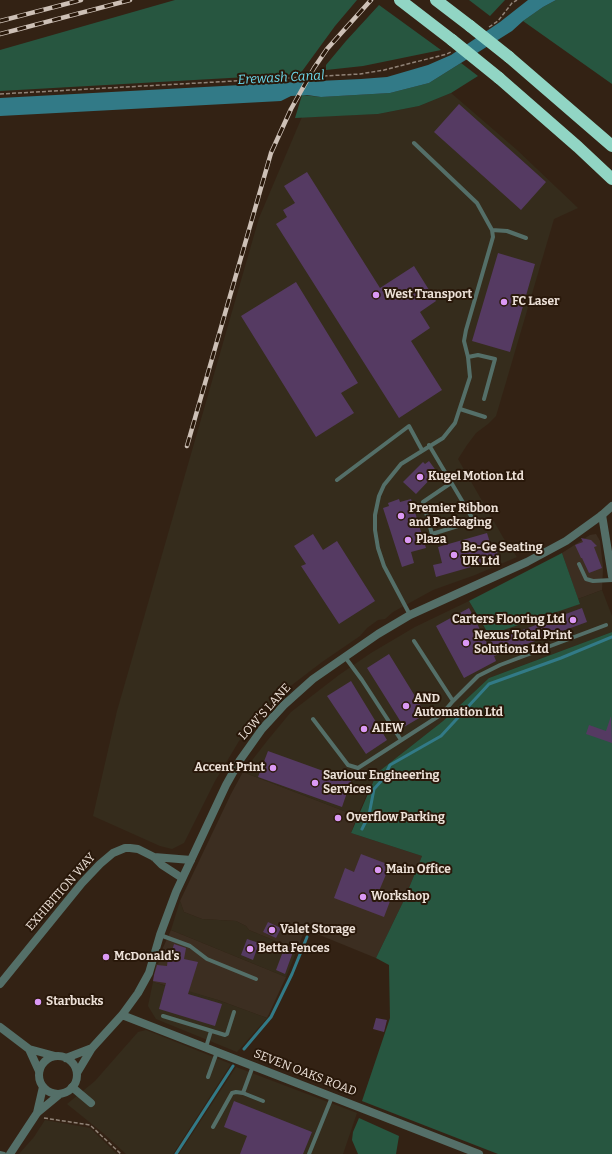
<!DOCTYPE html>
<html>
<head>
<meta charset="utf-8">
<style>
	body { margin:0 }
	canvas { display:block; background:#332214 }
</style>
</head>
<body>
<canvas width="612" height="1154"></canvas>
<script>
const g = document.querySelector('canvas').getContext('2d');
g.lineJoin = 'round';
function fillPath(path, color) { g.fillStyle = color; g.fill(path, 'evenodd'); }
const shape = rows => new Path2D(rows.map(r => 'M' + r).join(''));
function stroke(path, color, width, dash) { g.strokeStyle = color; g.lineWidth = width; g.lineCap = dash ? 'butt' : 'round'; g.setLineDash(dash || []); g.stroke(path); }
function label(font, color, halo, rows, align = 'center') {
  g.font = font + ' Bitter,serif'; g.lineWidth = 4; g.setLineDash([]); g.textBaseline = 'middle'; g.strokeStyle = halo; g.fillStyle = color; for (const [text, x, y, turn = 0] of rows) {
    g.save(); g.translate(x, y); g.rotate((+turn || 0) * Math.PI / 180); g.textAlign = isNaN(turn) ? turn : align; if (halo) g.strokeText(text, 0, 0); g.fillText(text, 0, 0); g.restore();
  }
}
const commercial = shape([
	[596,534,600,541,603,567,602,590,578,599,562,553,590,535],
	[243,772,357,816,351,833,422,856,404,900,376,958,305,929,297,950,249,930,246,926,236,921,202,919,184,912,180,901,231,794],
	[171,930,286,977,267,1018,218,1000,153,982,156,964,158,964,162,950]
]);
const industrial = shape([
	[451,93,517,150,578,208,554,219,496,416,488,424,476,433,467,445,458,459,504,539,517,557,475,575,433,590,393,612,385,619,378,620,367,628,360,636,322,662,284,691,265,709,239,741,215,781,184,843,172,849,160,846,93,816,117,711,259,218,302,117,378,114,419,106],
	[602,590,612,616,612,632,489,678,443,721,377,773,357,816,243,772,267,741,291,712,339,675,371,653,415,627,469,601,488,635,580,603,578,599],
	[180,901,184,912,202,919,236,921,246,926,249,930,297,950,286,977,171,930],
	[153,982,172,988,172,986,218,1000,267,1018,237,1052,156,1019,148,1006],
	[146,1030,231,1064,173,1154,126,1154,103,1133,67,1104,95,1081,138,1032],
	[236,1067,357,1113,343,1154,179,1154],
	[45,1120,90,1128,117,1154,19,1154,34,1137]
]);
const green = shape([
	[175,0,357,0,335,26,300,74,0,91,0,50],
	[469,0,505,0,490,16],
	[556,0,612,0,612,84,523,21,543,7],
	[379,5,441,50,363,66,326,70,326,65,346,41],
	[461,63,478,76,451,93,419,106,378,114,295,118,302,95,321,97,390,93,429,83],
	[562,553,580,604,489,635,469,601],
	[612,632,612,1154,498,1154,362,1101,390,1018,389,965,376,958,404,900,422,856,351,833,377,773,443,721,489,678],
	[359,1118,399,1136,396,1154,358,1154,352,1140,353,1132]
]);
const water = shape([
	[528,0,556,0,543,7,523,21,512,31,429,83,390,93,321,97,307,95,291,96,281,101,0,116,0,98,297,82,361,79,387,77,428,65,451,55,500,22]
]);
const stream = shape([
	[362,829,369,815,374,789,383,779,390,765,441,736,489,684,561,658,612,637],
	[244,1049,271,1017,292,974,307,937],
	[176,1154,233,1066]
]);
const building = shape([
	[459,104,546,182,521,210,434,132],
	[307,172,380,288,414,266,436,301,420,312,430,328,411,341,442,390,399,418,276,224,287,217,283,210,295,203,284,186],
	[498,253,535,264,510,352,472,341],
	[296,282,358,383,341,393,354,413,316,437,241,316],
	[429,461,437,472,416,494,403,482,423,462,425,464],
	[399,499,400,502,411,499,426,548,411,552,414,563,402,567,383,508,389,506,388,503],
	[487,533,492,549,496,548,499,559,436,577,433,565,442,563,438,547],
	[313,534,323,550,337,541,375,601,339,624,301,566,306,564,294,546],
	[581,538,591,540,597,546,594,547,602,568,589,573,582,558,581,558,575,545,583,542],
	[469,608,487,643,582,608,587,622,494,656,496,661,464,678,436,626],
	[389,654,426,714,404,727,367,668],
	[351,681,387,740,366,754,327,696],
	[611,716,612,743,586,734,589,725,606,731],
	[268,751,351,781,342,807,258,777],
	[361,854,390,865,379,891,392,896,384,917,334,898,345,868,354,872],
	[268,922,281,928,276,938,263,932],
	[247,939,259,943,253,960,241,955],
	[174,944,186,948,184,959,198,962,188,994,222,1004,215,1026,159,1009,166,983,153,981,154,975,157,965,167,966,168,957,170,958],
	[285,946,294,949,285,974,276,970],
	[376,1018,387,1020,384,1032,373,1029],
	[234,1101,312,1132,303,1154,240,1154,247,1136,224,1127]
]);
const path = shape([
	[489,27,498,21,512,3,517,0],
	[0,94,360,74,384,70,447,54,451,52],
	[44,1118,90,1125,121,1154]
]);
const service = shape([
	[492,230,507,231,526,238],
	[468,357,478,355,495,359,484,399],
	[460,409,485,417],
	[429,445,474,521,432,534,423,502,451,483],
	[337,480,409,426,422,450],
	[579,564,586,579,593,581,612,580],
	[410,615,384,566,378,548,375,530,375,515,379,496,384,485,401,464,443,438,455,423,470,377,468,357,464,341,466,330,493,237,492,230,477,203,414,143],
	[345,657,362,680,401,740],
	[453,701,478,676,500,665,606,625],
	[313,719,348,765,358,768,442,714,453,701,414,641],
	[160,935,190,946,207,959,256,979],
	[163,1016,225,1035,227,1034,234,1012],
	[206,1047,211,1031],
	[208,1077,217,1052],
	[243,1093,253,1066],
	[213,1127,232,1093,236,1092,243,1093,263,1101],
	[0,1153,4,1154],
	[309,1154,332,1097]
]);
const minor = shape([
	[602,515,612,576],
	[154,857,191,860],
	[0,984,82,883,100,864,113,853,125,848,130,848,138,849,154,857,162,865,182,878],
	[0,1027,29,1049,55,1056],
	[29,1049,39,1071],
	[72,1087,91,1103]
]);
const tertiary = shape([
	[122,1015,479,1154],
	'39 1075a19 19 0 1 1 38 0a19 19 0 1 1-38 0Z',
	[66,1058,92,1048],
	[77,1073,92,1048,122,1015,138,993,149,973,160,935,176,892,226,785,240,760,250,746,262,729,284,705,313,679,378,634,410,615,527,562,566,541,602,515,612,506],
	[37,1113,43,1087],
	[10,1154,37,1113,60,1094]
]);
const motorway = shape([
	[400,0,452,40],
	[436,0,470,26],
	[509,57,612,146],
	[499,78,578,147,612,179]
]);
const rail = shape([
	[0,21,81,0],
	[0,34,130,0],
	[187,446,271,153,291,109,314,68,327,49,371,0]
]);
const motorwayBridge = shape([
	[470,26,509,57],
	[452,40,499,78]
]);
const markers = [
	[376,295,4,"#db99f5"],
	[504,302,4,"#db99f5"],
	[420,477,4,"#db99f5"],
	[401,516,4,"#db99f5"],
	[408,540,4,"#db99f5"],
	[454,555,4,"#db99f5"],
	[573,620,4,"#db99f5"],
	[466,643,4,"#db99f5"],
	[406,706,4,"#db99f5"],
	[364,729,4,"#db99f5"],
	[273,768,4,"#db99f5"],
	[315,783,4,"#db99f5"],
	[338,818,4,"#db99f5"],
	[378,870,4,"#db99f5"],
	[363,897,4,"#db99f5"],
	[272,930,4,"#db99f5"],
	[250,949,4,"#db99f5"],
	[106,957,4,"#db99f5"],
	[38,1002,4,"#db99f5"]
];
const poiNames = [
	["West Transport",384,295],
	["FC Laser",512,302],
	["Kugel Motion Ltd",428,477],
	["Premier Ribbon",409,509],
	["and Packaging",409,523],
	["Plaza",416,540],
	["Be-Ge Seating",462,548],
	["UK Ltd",462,562],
	["Carters Flooring Ltd",565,620,"right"],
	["Nexus Total Print",474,636],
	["Solutions Ltd",474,650],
	["AND",414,699],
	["Automation Ltd",414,713],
	["AIEW",372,729],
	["Accent Print",265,768,"right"],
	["Saviour Engineering",323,776],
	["Services",323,790],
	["Overflow Parking",346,818],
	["Main Office",386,870],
	["Workshop",371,897],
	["Valet Storage",280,930],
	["Betta Fences",258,949],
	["McDonald's",114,957],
	["Starbucks",46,1002]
];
const streetNames = [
	["LOW'S LANE",265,712,-48],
	["EXHIBITION WAY",61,892,-49],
	["SEVEN OAKS ROAD",305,1073,21]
];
const waterNames = [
	["Erewash Canal",281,78,-3]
];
fillPath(commercial, '#3c2e21');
fillPath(industrial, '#352c1c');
fillPath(green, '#275640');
fillPath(water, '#327a87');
stroke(stream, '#327a87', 3);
fillPath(building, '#553a62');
stroke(path, '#908276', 1.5, [4, 2]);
stroke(service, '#546f68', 4);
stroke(minor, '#546f68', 8);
stroke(tertiary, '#546f68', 8);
stroke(motorway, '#91d5c4', 12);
stroke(rail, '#cdc0b6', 4.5);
stroke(rail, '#29180a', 3, [9]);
stroke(motorwayBridge, '#91d5c4', 12);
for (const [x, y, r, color] of markers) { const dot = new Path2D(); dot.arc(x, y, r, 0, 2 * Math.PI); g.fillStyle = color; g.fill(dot); stroke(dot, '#29180a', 1.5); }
label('bold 12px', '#ece0d7', '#29180a', poiNames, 'left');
label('12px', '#ece0d7', '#29180a', streetNames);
label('italic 13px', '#6cd9ed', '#29180a', waterNames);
</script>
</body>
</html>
